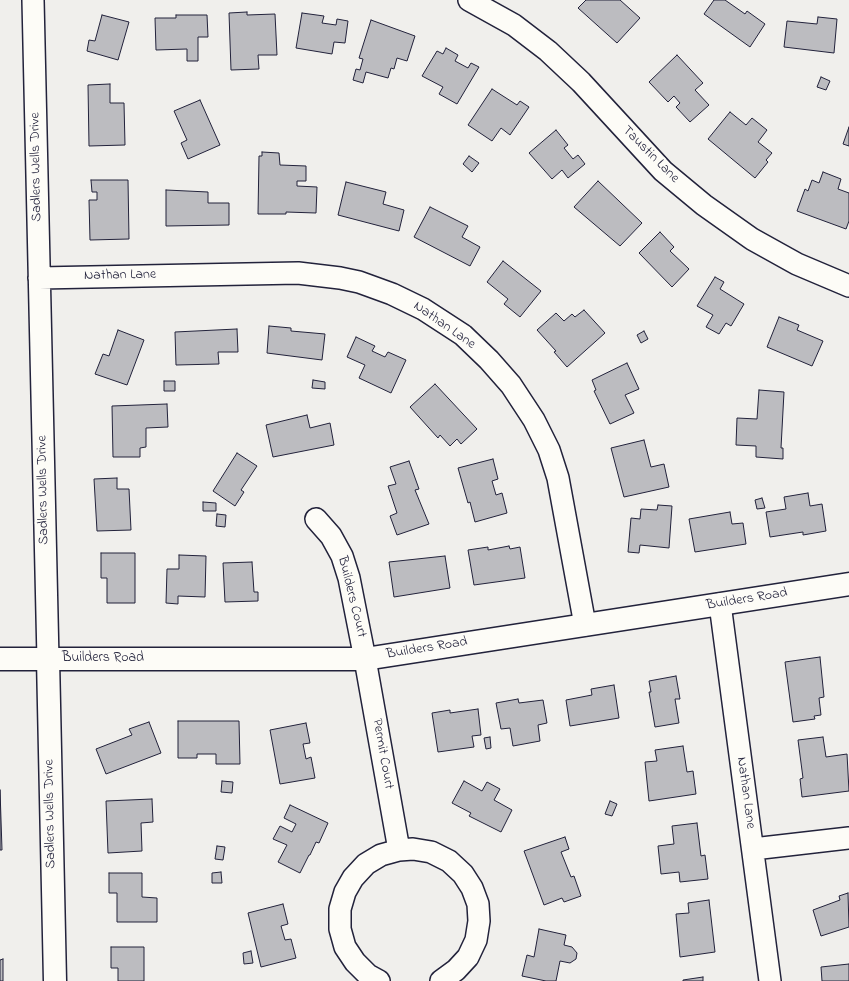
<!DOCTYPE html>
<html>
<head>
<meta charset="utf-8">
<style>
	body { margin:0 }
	canvas { display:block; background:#f0efec }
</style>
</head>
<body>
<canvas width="849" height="981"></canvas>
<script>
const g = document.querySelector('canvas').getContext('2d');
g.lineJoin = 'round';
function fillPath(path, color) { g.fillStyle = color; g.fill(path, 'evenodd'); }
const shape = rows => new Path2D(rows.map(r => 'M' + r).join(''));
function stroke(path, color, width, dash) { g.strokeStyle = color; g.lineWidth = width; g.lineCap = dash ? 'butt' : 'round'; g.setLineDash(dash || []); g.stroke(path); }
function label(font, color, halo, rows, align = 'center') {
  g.font = font + ' "Indie Flower",sans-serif'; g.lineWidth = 4; g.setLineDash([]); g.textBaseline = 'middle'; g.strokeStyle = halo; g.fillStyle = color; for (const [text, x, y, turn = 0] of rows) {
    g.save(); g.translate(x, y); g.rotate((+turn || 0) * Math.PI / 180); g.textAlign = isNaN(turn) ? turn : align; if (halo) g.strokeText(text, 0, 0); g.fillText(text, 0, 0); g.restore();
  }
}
const building = shape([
	[586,0,620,0,640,18,617,43,578,8,586,0],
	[714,0,725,0,745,14,747,11,765,24,750,47,704,14,714,0],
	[247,12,247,15,275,14,277,55,258,55,259,69,231,70,229,13,247,12],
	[302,13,324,16,322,23,336,25,337,19,348,21,345,43,334,42,332,54,296,48,302,13],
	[102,15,129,22,118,60,87,51,89,40,95,41,102,15],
	[176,15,207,15,208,37,198,37,198,61,187,61,187,49,156,50,155,18,176,18,176,15],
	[818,17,837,19,834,53,784,47,787,21,817,24,818,17],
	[371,20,415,36,407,61,397,58,394,69,391,68,388,78,366,72,363,83,353,80,356,69,360,70,363,59,359,58,371,20],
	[446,48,458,55,455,61,468,68,471,63,479,67,457,104,439,94,443,87,422,76,437,51,443,54,446,48],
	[677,55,703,83,695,90,709,105,690,122,676,107,680,103,674,96,668,102,649,82,677,55],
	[821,77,830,81,826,90,817,87,821,77],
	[110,84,110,103,124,103,125,145,89,146,88,85,110,84],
	[492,89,517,105,520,101,529,107,510,135,501,128,492,141,468,125,492,89],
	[200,100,220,145,188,159,181,143,187,140,174,111,200,100],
	[730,112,746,125,752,118,767,130,758,142,772,153,766,160,768,162,755,178,708,139,730,112],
	[849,127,849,146,843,144,849,127],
	[556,130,568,145,564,148,573,159,578,155,585,164,568,178,562,170,552,179,529,153,556,130],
	[262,152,279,153,280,165,306,166,306,181,297,181,297,186,317,187,316,213,286,212,286,214,258,214,259,156,262,156,262,152],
	[469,156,479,163,472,172,463,164,469,156],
	[823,172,841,179,838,189,849,193,849,221,846,229,797,211,805,189,808,191,812,180,819,183,823,172],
	[91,180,128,180,129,239,90,240,89,200,97,200,97,192,92,192,91,180],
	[598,181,642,223,620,246,574,207,598,181],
	[346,182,386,192,383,204,404,210,399,231,338,215,346,182],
	[166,190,208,192,208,203,229,203,229,225,166,226,166,190],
	[430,207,468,226,462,237,480,247,470,266,414,237,430,207],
	[660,232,674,247,670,251,689,269,672,287,639,253,660,232],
	[503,261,541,291,520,317,504,304,508,299,487,282,503,261],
	[715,277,724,282,720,289,744,304,731,326,726,323,719,334,706,327,713,315,697,306,715,277],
	[584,310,605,333,567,367,554,352,556,351,537,330,556,313,564,321,572,314,575,317,584,310],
	[779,317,799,325,797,330,823,341,812,366,767,347,779,317],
	[269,326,291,328,291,331,325,334,322,360,267,353,269,326],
	[237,329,238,352,218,352,219,364,176,365,175,332,237,329],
	[118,330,144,340,127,385,95,374,103,354,109,356,118,330],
	[644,331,648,339,641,343,637,335,644,331],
	[356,337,375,346,372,351,385,357,388,352,406,360,391,393,359,378,365,365,347,357,356,337],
	[627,363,639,389,625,395,634,413,610,424,594,391,596,390,592,380,627,363],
	[313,380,325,382,325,389,312,388,313,380],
	[164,381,175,381,175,391,164,391,164,381],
	[435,384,477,429,461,444,457,439,450,446,440,435,438,438,410,407,435,384],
	[759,390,784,392,781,448,783,448,783,459,756,457,756,446,736,445,737,418,757,419,759,390],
	[167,404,168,427,146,428,146,447,140,448,140,457,113,457,112,406,167,404],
	[307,415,310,428,330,423,334,445,273,457,266,425,307,415],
	[644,440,651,467,664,464,669,487,624,497,611,448,644,440],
	[237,453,257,466,241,490,244,492,235,506,213,491,237,453],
	[493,459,498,479,492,481,496,495,502,493,507,513,475,522,470,502,468,503,458,468,493,459],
	[409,461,419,489,415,490,429,524,397,535,390,516,397,513,388,486,396,484,390,467,409,461],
	[117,478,117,489,129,489,131,530,97,531,94,479,117,478],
	[808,493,810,506,822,504,826,531,803,535,803,532,770,537,766,512,786,509,784,497,808,493],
	[762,498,765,508,757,509,755,500,762,498],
	[203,502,216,503,216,511,203,511,203,502],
	[658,505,672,506,669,548,640,545,639,553,628,552,631,518,640,519,641,509,657,510,658,505],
	[730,512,732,524,743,523,746,544,695,552,689,519,730,512],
	[217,514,226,515,225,527,216,526,217,514],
	[509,546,510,549,520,547,525,578,474,585,468,550,488,547,488,550,509,546],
	[101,553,135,553,135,603,107,603,107,578,101,578,101,553],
	[179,555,206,556,205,597,178,596,178,604,166,603,167,569,179,569,179,555],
	[445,556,450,588,394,597,389,562,445,556],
	[252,562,254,592,258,592,258,601,225,602,223,563,252,562],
	[820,657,824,697,819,698,821,715,814,716,815,719,793,722,785,662,820,657],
	[676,676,680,699,675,699,679,723,655,727,649,692,651,692,649,681,676,676],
	[614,685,619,718,570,726,566,700,592,695,591,689,614,685],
	[518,699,519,703,543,700,547,723,538,725,540,741,513,746,510,728,501,729,496,703,518,699],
	[478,709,481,735,472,736,474,747,438,752,432,713,450,710,450,713,478,709],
	[178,721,239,721,240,764,216,764,216,754,197,754,197,758,178,758,178,721],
	[149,722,161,753,106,774,96,749,132,735,129,729,149,722],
	[306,723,310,743,303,744,306,759,311,757,315,778,280,784,270,730,306,723],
	[490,737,491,748,486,749,484,738,490,737],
	[823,737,826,757,847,754,849,791,802,797,800,779,803,778,798,740,823,737],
	[683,746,687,772,693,771,696,794,649,801,645,762,657,761,655,750,683,746],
	[222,781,233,782,232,793,221,792,222,781],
	[464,781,482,791,487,782,500,789,494,800,512,810,501,832,469,816,471,813,452,803,464,781],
	[0,790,2,850,0,850,0,790],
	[152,799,153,822,141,823,142,851,108,853,106,801,152,799],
	[610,801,617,804,612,816,605,814,610,801],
	[290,805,328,823,319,843,316,842,310,855,309,855,300,873,278,862,287,845,273,839,280,826,292,832,296,824,284,818,290,805],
	[697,823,701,856,705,855,708,879,680,882,679,872,661,874,658,846,674,844,672,826,697,823],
	[565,837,569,849,561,852,571,877,574,876,581,896,564,902,562,898,544,905,524,851,565,837],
	[217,846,225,847,223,860,215,859,217,846],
	[221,872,222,883,212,883,212,873,221,872],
	[109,873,142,873,142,897,157,898,157,922,117,922,117,893,109,893,109,873],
	[848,893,849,927,821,936,813,910,840,900,839,896,848,893],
	[709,900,715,952,680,957,676,914,689,913,688,903,709,900],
	[283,904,288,924,281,926,285,940,291,939,296,958,261,967,248,913,283,904],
	[539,929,566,935,564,945,572,947,577,953,576,959,570,963,560,961,556,981,546,981,522,976,527,955,534,957,539,929],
	[111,947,144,947,144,981,118,981,118,968,111,968,111,947],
	[251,951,253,963,244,964,243,953,251,951],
	[3,959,3,981,0,981,0,960,3,959],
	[849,964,849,981,822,981,821,967,849,964],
	[703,977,703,981,683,981,683,980,703,977]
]);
const street = shape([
	[33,0,48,659],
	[469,0,514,25,548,51,581,82,663,171,704,205,752,239,797,264,849,286],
	[39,278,298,273,340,278,359,282,392,294,423,309,463,335,489,360,511,385,534,420,549,450,558,478,585,625],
	[316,519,331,536,342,556,349,578,365,659,399,850],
	[720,604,770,981],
	[753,849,849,838],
	[379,981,368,975,355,962,345,947,340,929,340,909,345,892,353,878,366,864,381,855,399,850,413,849,431,852,449,861,463,874,472,888,478,904,479,921,476,940,468,957,456,970,441,981]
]);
const secondary = shape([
	[0,659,365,659,849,584],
	[48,659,55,981]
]);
const streetNames = [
	["Taustin Lane",650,155,45],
	["Sadlers Wells Drive",37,167,-91],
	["Nathan Lane",120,276,-1],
	["Nathan Lane",444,326,35],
	["Sadlers Wells Drive",44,490,-91],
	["Builders Court",351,597,76],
	["Builders Road",747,600,-9],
	["Builders Road",427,649,-9],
	["Builders Road",103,659],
	["Permit Court",382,754,80],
	["Nathan Lane",745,793,82],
	["Sadlers Wells Drive",51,814,-91]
];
fillPath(building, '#bcbcc0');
stroke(building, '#22223b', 1);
stroke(street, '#22223b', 24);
stroke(secondary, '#22223b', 25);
stroke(street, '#fdfcf7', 21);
stroke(secondary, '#fdfcf7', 22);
label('14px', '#22223b', '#fdfcf7', streetNames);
</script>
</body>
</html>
